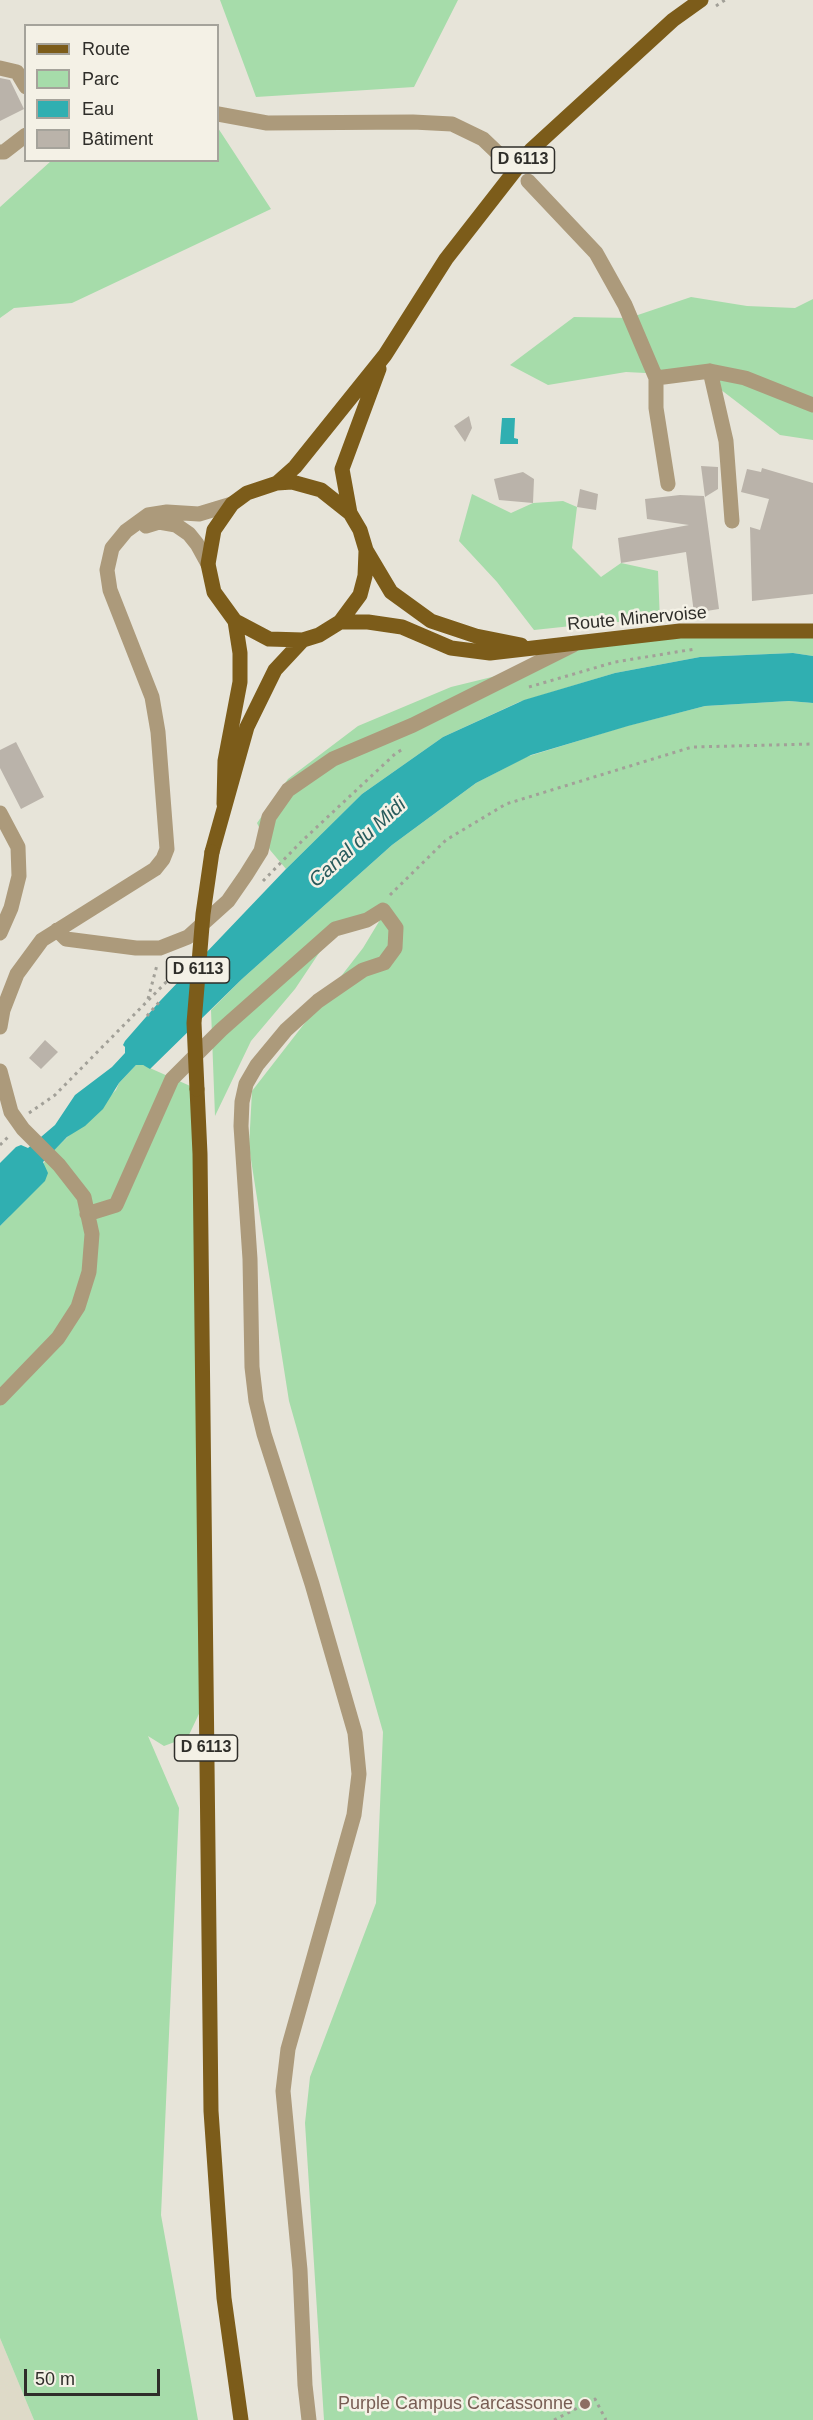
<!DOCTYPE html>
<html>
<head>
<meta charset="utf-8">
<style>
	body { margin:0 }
	#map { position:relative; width:813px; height:2420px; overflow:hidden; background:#e7e4d9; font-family:Helvetica,sans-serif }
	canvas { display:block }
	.legend { position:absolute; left:24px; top:24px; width:195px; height:138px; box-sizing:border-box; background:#f4f1e6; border:2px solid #a5a39b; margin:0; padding:8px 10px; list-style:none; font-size:18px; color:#2f2e2a }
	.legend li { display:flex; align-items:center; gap:12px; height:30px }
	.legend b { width:30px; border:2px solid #a5a39b }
	.scale { position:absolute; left:24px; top:2369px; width:136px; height:27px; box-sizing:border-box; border:3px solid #2f2e2a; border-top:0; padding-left:8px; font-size:18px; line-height:21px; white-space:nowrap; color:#2f2e2a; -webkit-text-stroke:4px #f4f1e6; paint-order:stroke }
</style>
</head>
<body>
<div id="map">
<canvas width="813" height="2420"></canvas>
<ul class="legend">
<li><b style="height:8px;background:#7c5c1a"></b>Route</li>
<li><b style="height:16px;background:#a6dcaa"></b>Parc</li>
<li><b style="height:16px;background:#30afb1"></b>Eau</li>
<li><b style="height:16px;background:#bab3aa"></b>Bâtiment</li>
</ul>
<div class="scale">50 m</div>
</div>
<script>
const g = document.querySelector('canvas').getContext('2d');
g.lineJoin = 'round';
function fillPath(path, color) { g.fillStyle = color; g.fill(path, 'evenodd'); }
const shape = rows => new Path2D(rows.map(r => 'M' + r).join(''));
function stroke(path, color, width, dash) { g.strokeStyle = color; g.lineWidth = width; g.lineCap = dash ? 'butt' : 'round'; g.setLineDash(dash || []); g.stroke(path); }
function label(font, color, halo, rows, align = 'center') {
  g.font = font + ' Helvetica,sans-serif'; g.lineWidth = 5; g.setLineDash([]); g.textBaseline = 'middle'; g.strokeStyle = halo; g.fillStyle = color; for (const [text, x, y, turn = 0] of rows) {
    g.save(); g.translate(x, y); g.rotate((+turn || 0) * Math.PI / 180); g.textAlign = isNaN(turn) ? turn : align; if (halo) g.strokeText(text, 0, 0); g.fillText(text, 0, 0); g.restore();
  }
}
const built = shape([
	[0,2338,34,2420,0,2420]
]);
const green = shape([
	[220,0,458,0,414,87,256,97],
	[218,128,271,209,72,303,14,308,0,318,0,207,51,161,218,160],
	[691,297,747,306,795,308,813,299,813,440,780,435,703,376,626,372,548,385,510,365,574,317,629,318],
	[472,494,511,513,533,503,563,501,577,507,572,548,601,577,621,563,658,571,660,622,609,622,534,630,497,582,459,541],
	[813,631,813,656,793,653,700,657,615,673,519,702,443,737,362,794,286,869,270,850,257,823,288,779,358,726,451,687,545,664,575,643],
	[789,701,813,703,813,2420,324,2420,305,2123,310,2077,376,1903,383,1732,289,1401,249,1147,252,1091,363,948,389,905,383,910,335,929,295,989,251,1041,215,1116,211,1010,242,979,392,845,476,783,526,757,623,727,705,706],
	[136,1065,143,1065,197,1089,206,1699,188,1737,164,1746,148,1736,179,1808,161,2215,198,2420,34,2420,0,2338,0,1226,9,1217,49,1155,116,1090,119,1083]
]);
const water = shape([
	[502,418,515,418,514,438,518,439,518,444,500,444],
	[793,653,813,656,813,703,789,701,705,706,628,726,531,755,476,783,392,845,242,979,150,1069,143,1065,136,1065,119,1083,103,1109,85,1126,67,1137,43,1162,48,1173,45,1181,0,1226,0,1163,16,1147,21,1145,28,1148,55,1125,75,1095,112,1067,125,1053,125,1047,123,1045,125,1041,160,1001,286,869,362,794,443,737,524,700,615,673,700,657]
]);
const building = shape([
	[0,78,10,80,24,109,0,121],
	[469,416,472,428,465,442,454,426],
	[701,466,718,467,718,489,705,497],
	[762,468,813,483,813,594,752,601,750,527,760,530,769,499,741,492,747,469,761,472],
	[523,472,534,479,533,503,499,500,494,479],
	[580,489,598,494,596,510,577,507],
	[680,495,704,496,719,609,694,613,686,552,621,563,618,538,689,525,647,519,645,499],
	[16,742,44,797,21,809,0,768,0,750],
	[45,1040,58,1052,41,1069,29,1058]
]);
const path = shape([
	[716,6,725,0],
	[529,687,615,662,695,649],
	[263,881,302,841,396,753,405,748],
	[390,895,446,840,506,804,692,747,813,744],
	[148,999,157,965],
	[147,1016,160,1001],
	[29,1113,55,1095,182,966],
	[0,1145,9,1136],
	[554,2420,595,2399,606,2420]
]);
const minor = shape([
	[0,68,17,72,26,87],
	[218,114,267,123,413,122,452,124,483,139,504,159],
	[0,152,4,152,26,135],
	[528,181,596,253,625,305,656,378],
	[710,371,726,441,732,521],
	[668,484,656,408,656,378,710,371,745,378,813,405],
	[146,526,159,522,176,525,189,534,197,544,208,564],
	[0,813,18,847,19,876,11,908,0,933],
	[57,930,66,939,136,948,160,948,188,937,228,901,246,875,261,851,269,817,288,790,333,759,413,725,573,645],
	[0,1027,3,1010,17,974,42,940,155,869,163,859,167,849,158,732,152,697,110,590,107,570,112,548,126,531,148,515,167,512,199,514,232,504],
	[0,1071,11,1112,23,1129,59,1165,84,1197,92,1234,89,1272,78,1307,58,1338,0,1398],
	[87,1214,116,1205,172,1079,221,1030,335,929,367,920,383,910,396,928,395,948,384,963,363,970,318,1001,286,1030,257,1065,246,1084,242,1102,241,1126,250,1259,252,1367,256,1401,264,1434,312,1584,355,1733,359,1774,354,1815,288,2049,283,2091,300,2270,305,2385,309,2420]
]);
const major = shape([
	[379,369,342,469,350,513,360,530,366,550,391,592,431,621,476,636,521,645],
	[277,483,295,467,385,355,446,259,531,150,673,20,701,0],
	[235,621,269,639,303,640,319,635,340,622,360,595,365,576,366,551],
	[340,622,368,622,402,627,451,648,490,653,680,631,813,631],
	[224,804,225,761,240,682,240,653,235,621,214,592,208,564,214,530,232,504,247,493,277,483,292,482,321,490,350,513],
	[212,852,247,727,275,670,303,640],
	[197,1089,200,1154,211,2111,224,2298,241,2420]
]);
const majorBridge = shape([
	[197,1089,194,1023,203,914,212,852]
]);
const markers = [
	[585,2404,6,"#8d6e63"]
];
const shields = [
	[523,160,63],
	[198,970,63],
	[206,1748,63]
];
const shieldNames = [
	["D 6113",523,160],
	["D 6113",198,970],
	["D 6113",206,1748]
];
const streetNames = [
	["Route Minervoise",637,619,-5]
];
const educationNames = [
	["Purple Campus Carcassonne",573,2404]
];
const waterNames = [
	["Canal du Midi",358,843,-42]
];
fillPath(built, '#dedac8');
fillPath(green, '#a6dcaa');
fillPath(water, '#30afb1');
fillPath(building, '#bab3aa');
stroke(path, '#a2a098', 3, [3, 4.5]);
stroke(minor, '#ac9a7b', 15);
stroke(major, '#7c5c1a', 15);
stroke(majorBridge, '#7c5c1a', 15);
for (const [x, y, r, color] of markers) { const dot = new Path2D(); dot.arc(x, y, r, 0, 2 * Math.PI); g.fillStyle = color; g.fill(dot); stroke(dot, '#f4f1e6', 2); }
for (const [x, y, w] of shields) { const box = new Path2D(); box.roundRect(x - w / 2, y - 13, w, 26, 4.5); g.fillStyle = '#f4f1e6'; g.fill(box); stroke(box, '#2f2e2a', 1.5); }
label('bold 16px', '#2f2e2a', null, shieldNames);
label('18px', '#2f2e2a', '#f4f1e6', streetNames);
label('18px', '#785e54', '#f4f1e6', educationNames, 'right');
label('italic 20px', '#285b5c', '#f4f1e6', waterNames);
</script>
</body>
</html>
